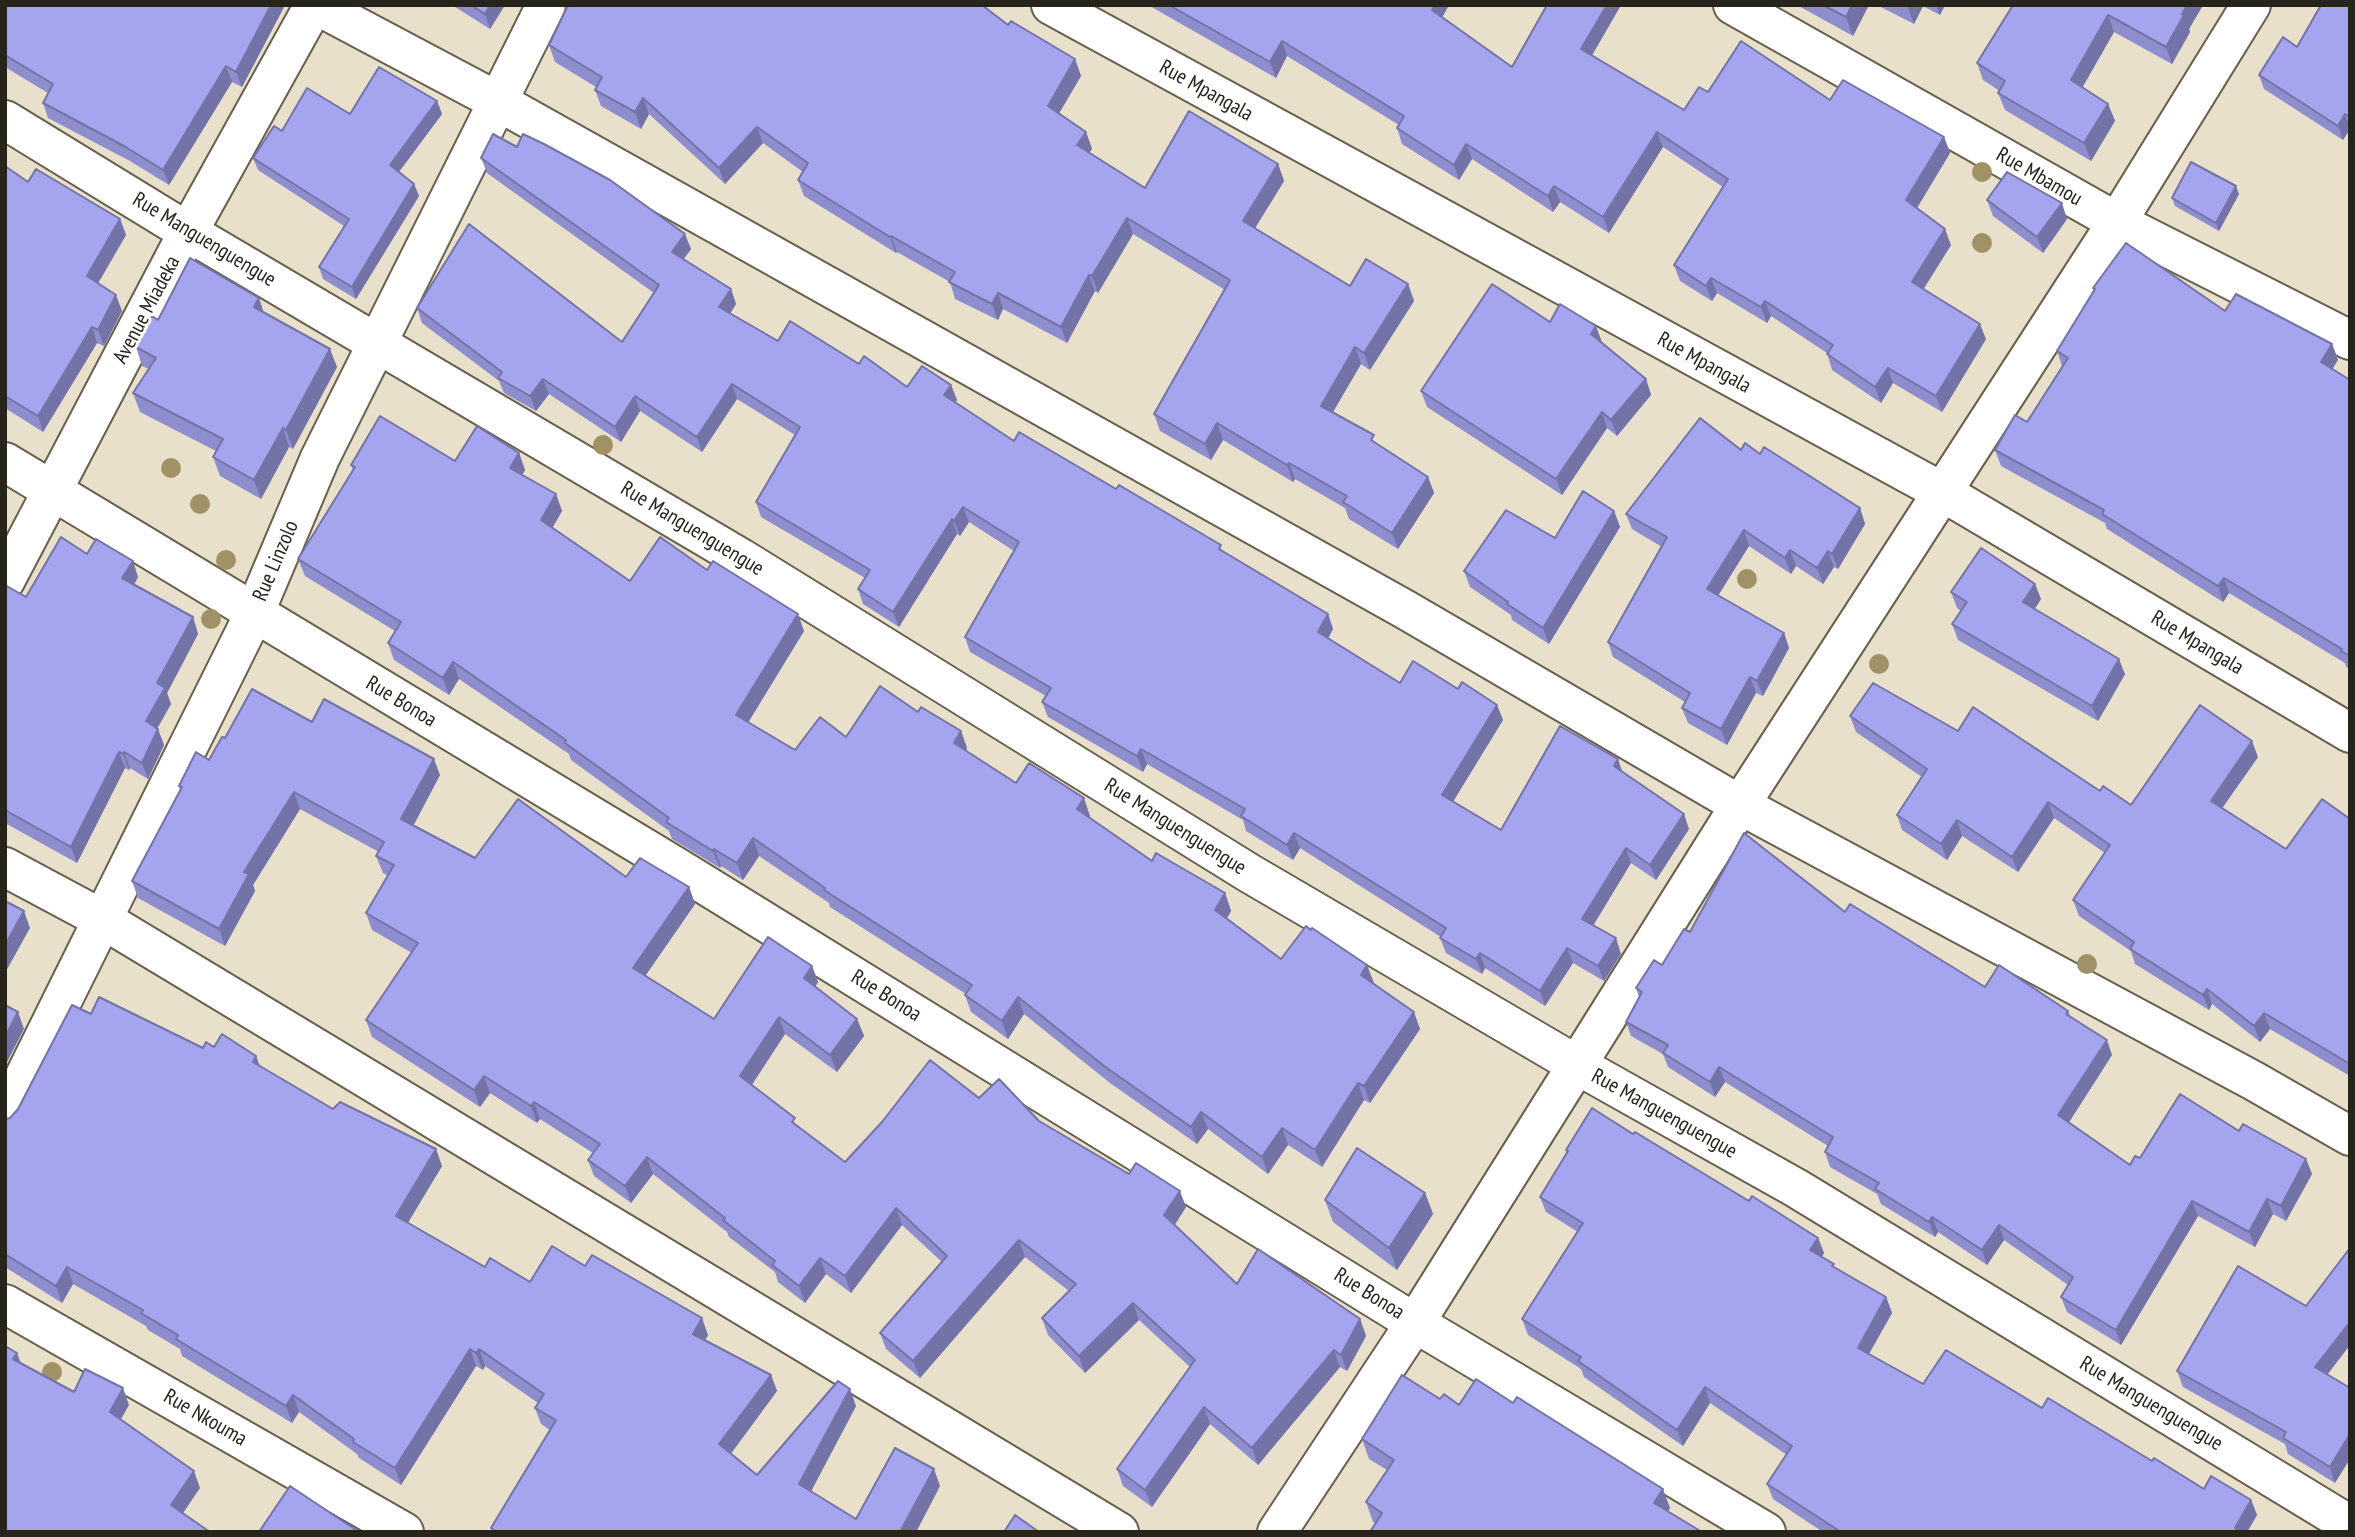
<!DOCTYPE html>
<html>
<head>
<meta charset="utf-8">
<style>
	body { margin:0 }
	#map { position:relative; width:2355px; height:1537px; overflow:hidden; background:#e8e0ca; font-family:"PT Sans Narrow",sans-serif }
	canvas { display:block }
	.frame { position:absolute; inset:0; border:7px solid #27241c; pointer-events:none }
</style>
</head>
<body>
<div id="map">
<canvas width="2355" height="1537"></canvas>
<div class="frame"></div>
</div>
<script>
const g = document.querySelector('canvas').getContext('2d');
g.lineJoin = 'round';
const shape = rows => new Path2D(rows.map(r => 'M' + r).join(''));
function stroke(path, color, width, dash) { g.strokeStyle = color; g.lineWidth = width; g.lineCap = dash ? 'butt' : 'round'; g.setLineDash(dash || []); g.stroke(path); }
function fillPath(path, color) { g.fillStyle = color; g.fill(path, 'evenodd'); }
function label(font, color, halo, rows, align = 'center') {
  g.font = font + ' "PT Sans Narrow",sans-serif'; g.lineWidth = 6; g.setLineDash([]); g.textBaseline = 'middle'; g.strokeStyle = halo; g.fillStyle = color; for (const [text, x, y, turn = 0] of rows) {
    g.save(); g.translate(x, y); g.rotate((+turn || 0) * Math.PI / 180); g.textAlign = isNaN(turn) ? turn : align; if (halo) g.strokeText(text, 0, 0); g.fillText(text, 0, 0); g.restore();
  }
}
const minor = shape([
	[316,5,497,101,1406,610,1740,805,2254,1081,2350,1136],
	[1051,5,1944,493,2350,733],
	[1733,5,2117,222,2350,340],
	[5,120,188,232,741,558,1249,873,1577,1065,1796,1188,2350,1525],
	[5,462,678,868,1415,1323,1766,1532],
	[5,581,188,232,314,5],
	[5,867,102,919,1119,1532],
	[5,1116,254,614,320,458,546,5],
	[5,1304,404,1532],
	[1277,1532,1415,1323,1740,805,2117,222,2251,5]
]);
const trees = [
	[1982,172],
	[1982,243],
	[603,445],
	[171,468],
	[200,504],
	[226,560],
	[1747,579],
	[211,619],
	[1879,664],
	[2087,964],
	[52,1372]
];
const wall = shape([
	[5,5,284,7,242,87,232,82,169,185,130,161,48,118,43,103,48,93,5,67],
	[452,5,505,5,490,29],
	[1148,5,1449,5,1442,17,1512,67,1547,5,1621,5,1592,55,1684,110,1708,92,1830,100,1944,137,1950,153,1917,208,1951,245,1923,289,1986,339,1942,412,1893,383,1881,403,1832,370,1827,353,1771,316,1767,323,1717,293,1712,301,1680,281,1674,265,1723,187,1663,147,1609,233,1560,202,1553,212,1472,159,1459,180,1402,144,1397,128,1399,125,1287,56,1276,78],
	[1797,5,1869,5,1853,36],
	[1877,5,1945,5,1940,15,1923,6,1914,24],
	[2013,5,2203,5,2189,29,2190,32,2172,64,2114,32,2082,87,2108,104,2115,121,2091,161,2005,110,1998,93,2000,91,1983,80,1977,63],
	[2350,5,2350,129,2343,140,2264,89,2259,75,2297,47],
	[1008,25,1075,59,1081,76,1059,113,1086,132,1092,149,1089,153,1145,188,1278,164,1284,181,1255,228,1350,286,1408,284,1414,301,1370,370,1361,364,1333,412,1377,444,1428,477,1434,493,1398,549,1349,519,1345,508,1295,479,1293,482,1223,440,1211,460,1160,431,1154,414,1225,290,1133,234,1098,293,1095,291,1067,343,1003,309,998,320,955,299,950,282,897,252,896,253,804,196,798,180,803,172,763,143,725,184,649,114,641,129,601,106,595,90,596,87,555,62,549,45],
	[437,101,442,114,399,172,414,184,419,196,356,299,323,279,319,267,344,226,258,170,253,158,282,131,350,114],
	[481,158,691,249,683,259,731,289,736,304,730,314,778,341,859,364,907,387,951,385,957,400,955,402,1014,441,1116,489,1328,614,1333,629,1328,639,1400,683,1458,689,1497,705,1503,720,1453,801,1501,830,1623,772,1689,829,1656,880,1631,863,1593,926,1621,954,1604,981,1573,963,1545,1006,1485,968,1482,974,1446,953,1440,938,1441,937,1300,848,1293,860,1246,831,1243,820,1147,764,1143,772,1048,717,1042,702,1046,696,970,652,965,637,1014,551,969,522,960,536,957,534,899,627,863,604,858,589,865,578,761,517,756,502,795,435,737,399,702,452,640,411,621,442,549,394,536,411,504,393,499,381,422,323,417,308,622,342,654,293,487,173],
	[5,166,28,182,120,219,126,235,98,283,122,311,104,346,97,343,43,432,5,408],
	[2239,194,2219,231,2175,206,2172,198],
	[1987,200,2067,219,2043,253,1993,216],
	[2093,288,2225,311,2332,344,2338,360,2332,369,2350,380,2350,669,2346,667,2345,663,2229,593,2223,602,2107,529,2105,523,2001,466,1995,450,2027,422,2062,366,2057,351,2094,291],
	[259,298,263,312,337,367,293,449,289,447,261,499,220,476,213,457,216,451,140,412,133,393,149,369,142,366,136,347,158,320],
	[1550,322,1602,342,1646,379,1651,395,1617,436,1607,428,1562,495,1427,407,1421,391],
	[1741,450,1760,454,1860,508,1865,524,1838,569,1834,567,1823,584,1796,566,1791,574,1749,546,1718,596,1784,633,1789,648,1763,696,1756,693,1727,745,1688,723,1682,708,1685,702,1613,657,1608,642,1662,547,1632,529,1626,514],
	[519,453,525,470,522,475,556,494,562,511,552,528,630,581,707,570,804,631,748,723,795,750,846,737,918,712,961,731,967,748,966,751,1016,783,1090,816,1089,817,1152,861,1225,893,1231,911,1227,918,1281,959,1374,983,1420,1029,1370,1103,1364,1100,1322,1167,1288,1145,1268,1174,1208,1129,1197,1144,1110,1083,1024,1014,1008,1039,971,1012,965,995,966,994,830,907,829,903,759,856,743,880,721,866,720,868,672,839,669,831,571,760,569,754,459,679,449,695,394,660,388,643,395,631,305,576,298,559,353,470,351,465,455,461],
	[1614,511,1620,527,1549,644,1512,620,1511,615,1470,587,1464,571,1555,538],
	[87,554,138,577,134,585,193,617,198,634,167,693,171,704,157,728,164,745,148,779,130,768,129,770,125,768,77,863,5,823,5,585,26,597],
	[1951,592,2041,599,2034,609,2125,674,2098,721,1958,640,1952,624,1961,611,1957,608],
	[1850,716,1958,731,2131,805,2258,757,2222,808,2286,849,2350,819,2350,1076,2270,1029,2260,1042,2212,1004,2209,1010,2135,964,2131,951,2079,916,2073,900,2105,853,2054,818,2018,872,1962,836,1947,860,1902,830,1897,815,1922,777,1856,732],
	[312,722,440,775,413,825,475,858,626,877,689,887,695,904,645,976,714,1019,812,966,818,982,815,987,857,1019,864,1036,837,1072,785,1034,752,1085,799,1127,845,1162,979,1098,1039,1121,1186,1207,1175,1225,1237,1284,1360,1319,1366,1336,1347,1371,1340,1367,1258,1465,1210,1424,1152,1507,1123,1486,1117,1469,1190,1367,1139,1320,1085,1373,1048,1335,1042,1318,1069,1291,1025,1257,920,1378,886,1349,880,1333,942,1262,902,1225,851,1293,826,1274,805,1303,778,1282,775,1272,729,1237,727,1232,653,1174,631,1203,594,1176,588,1160,593,1153,540,1119,537,1123,490,1093,480,1107,372,1037,366,1020,412,953,372,930,366,913,388,876,383,873,376,856,379,852,300,809,253,885,255,891,225,946,138,898,132,881,180,790,179,786,209,760,225,738],
	[1845,912,1985,987,2068,1011,2071,1017,2112,1055,2069,1122,2130,1165,2140,1158,2239,1131,2306,1159,2312,1174,2286,1221,2273,1214,2255,1247,2198,1216,2121,1345,2067,1312,2061,1297,2068,1285,2004,1240,1987,1265,1938,1232,1935,1237,1881,1204,1877,1194,1830,1167,1825,1152,1828,1146,1725,1082,1715,1097,1668,1067,1663,1054,1631,1036,1626,1022,1639,997,1636,988,1662,965,1690,932],
	[91,1014,203,1048,214,1047,256,1056,260,1066,333,1109,442,1166,408,1223,485,1267,530,1282,585,1266,708,1335,705,1340,771,1375,777,1391,731,1454,757,1475,856,1406,811,1491,856,1519,940,1486,916,1532,492,1532,491,1528,550,1430,541,1424,535,1408,538,1403,485,1366,483,1370,476,1366,401,1485,359,1458,357,1454,299,1412,292,1423,182,1356,180,1349,148,1330,146,1326,73,1284,62,1303,5,1267,5,1119,10,1118,18,1109],
	[1633,1134,1749,1201,1818,1238,1824,1253,1822,1257,1835,1268,1886,1297,1892,1313,1869,1354,1923,1384,2042,1408,2152,1461,2204,1489,2251,1500,2257,1515,2247,1532,1823,1532,1773,1499,1767,1484,1787,1455,1710,1403,1683,1446,1584,1377,1581,1369,1528,1335,1522,1319,1578,1232,1546,1212,1540,1197,1567,1153,1566,1150],
	[1425,1193,1433,1214,1397,1270,1333,1222,1325,1200],
	[2177,1371,2327,1375,2335,1483,2288,1454,2285,1444,2183,1387],
	[1440,1399,1459,1405,1670,1508,1668,1511,1375,1523,1373,1522,1366,1502,1387,1470,1369,1459,1362,1439]
]);
const shadedWall = shape([
	[271,5,283,5,284,7,242,87,236,72],
	[490,5,505,5,490,29,485,14],
	[1435,5,1449,5,1438,25,1432,10],
	[1607,5,1621,5,1587,64,1581,49],
	[1852,5,1869,5,1853,36,1846,17],
	[1907,5,1922,5,1923,6,1914,24],
	[1936,5,1945,5,1940,15],
	[2187,5,2203,5,2189,29,2190,32,2172,64,2166,47],
	[2108,15,2114,32,2077,97,2071,80],
	[1282,41,1287,56,1276,78,1270,62],
	[1075,59,1081,76,1054,122,1048,106],
	[226,66,232,82,169,185,163,170],
	[643,98,649,114,641,129,635,112],
	[437,101,442,114,395,177,390,165],
	[2108,104,2115,121,2091,161,2084,143],
	[2345,114,2350,129,2343,140,2338,126],
	[757,127,763,143,725,184,719,168],
	[1086,132,1092,149,1083,161,1077,145],
	[1657,132,1663,147,1609,233,1603,217],
	[1944,137,1950,153,1912,216,1906,200],
	[1466,144,1472,159,1459,180,1454,165],
	[1278,164,1284,181,1249,238,1243,221],
	[414,184,419,196,356,299,352,287],
	[1554,186,1560,202,1553,212,1548,196],
	[2236,186,2239,194,2219,231,2216,223],
	[2062,203,2067,219,2043,253,2037,237],
	[1127,218,1133,234,1098,293,1092,276],
	[120,219,126,235,93,292,87,276],
	[1945,229,1951,245,1918,298,1912,282],
	[685,234,691,249,678,267,672,252],
	[891,236,897,252,896,253,890,237],
	[1089,275,1095,291,1067,343,1061,327],
	[1711,278,1717,293,1712,301,1706,286],
	[1408,284,1414,301,1370,370,1364,353],
	[731,289,736,304,725,322,719,307],
	[998,293,1003,309,998,320,992,304],
	[116,295,122,311,104,346,98,330],
	[259,298,265,317,254,307],
	[1765,301,1771,316,1767,323,1761,307],
	[1980,324,1986,339,1942,412,1936,396],
	[1596,326,1602,342,1597,350,1591,334],
	[92,327,97,343,43,432,38,416],
	[2332,344,2338,360,2327,377,2321,362],
	[1355,347,1361,364,1327,422,1321,406],
	[330,349,337,367,293,449,286,430],
	[1888,368,1893,383,1881,403,1875,387],
	[543,379,549,394,536,411,530,396],
	[1646,379,1651,395,1617,436,1611,420],
	[732,384,737,399,702,452,697,437],
	[951,385,957,400,950,410,944,395],
	[635,396,640,411,621,442,615,427],
	[1602,412,1607,428,1562,495,1556,479],
	[1217,423,1223,440,1211,460,1205,444],
	[283,428,289,447,261,499,254,480],
	[519,453,525,470,516,485,510,468],
	[1289,463,1295,479,1293,482,1287,465],
	[1428,477,1434,493,1398,549,1392,533],
	[556,494,562,511,547,537,541,520],
	[963,507,969,522,960,536,954,521],
	[1860,508,1865,524,1838,569,1832,554],
	[1614,511,1620,527,1549,644,1543,628],
	[952,519,957,534,899,627,893,612],
	[1744,530,1749,546,1712,605,1707,589],
	[1790,550,1796,566,1791,574,1785,558],
	[1828,551,1834,567,1823,584,1817,568],
	[133,561,138,577,128,595,122,578],
	[2224,578,2229,593,2223,602,2218,586],
	[2035,584,2041,599,2029,618,2023,602],
	[798,614,804,631,742,732,736,715],
	[1328,614,1333,629,1323,647,1318,632],
	[193,617,198,634,167,693,171,704,152,738,146,721,157,683],
	[1784,633,1789,648,1763,696,1757,681],
	[2119,659,2125,674,2098,721,2092,706],
	[453,662,459,679,449,695,443,678],
	[1750,677,1756,693,1727,745,1721,729],
	[1497,705,1503,720,1448,810,1442,795],
	[158,729,164,745,148,779,142,763],
	[961,731,967,748,960,760,954,743],
	[2252,741,2258,757,2216,817,2211,801],
	[1141,749,1147,764,1143,772,1137,756],
	[119,752,125,768,77,863,71,847],
	[124,752,130,768,129,770,123,754],
	[434,759,440,775,408,836,401,819],
	[1618,759,1623,774,1614,766],
	[294,792,300,809,253,885,255,891,225,946,219,929,244,872],
	[1084,798,1090,816,1084,826,1077,809],
	[2048,802,2054,818,2018,872,2012,857],
	[1684,814,1689,829,1656,880,1650,865],
	[1957,820,1962,836,1947,860,1941,844],
	[1294,833,1300,848,1293,860,1287,845],
	[753,838,759,856,743,880,737,863],
	[1626,848,1631,863,1587,935,1582,919],
	[714,849,721,866,720,868,713,851],
	[689,887,695,904,639,985,633,968],
	[1225,893,1231,911,1222,927,1215,910],
	[24,911,30,928,5,973,5,945],
	[1616,938,1621,954,1604,981,1598,966],
	[1567,948,1573,963,1545,1006,1540,991],
	[1480,953,1485,968,1482,974,1476,959],
	[1367,965,1374,983,1367,992,1361,975],
	[812,966,818,982,810,995,804,978],
	[2207,989,2212,1004,2209,1010,2203,995],
	[1018,997,1024,1014,1008,1039,1002,1021],
	[18,1012,24,1029,5,1066,5,1037],
	[1414,1012,1420,1029,1370,1103,1364,1086],
	[2264,1013,2270,1029,2260,1042,2254,1026],
	[779,1017,785,1034,746,1093,740,1076],
	[857,1019,864,1036,837,1072,830,1055],
	[2107,1040,2112,1055,2064,1130,2058,1115],
	[256,1056,262,1073,253,1062],
	[1719,1067,1725,1082,1715,1097,1710,1082],
	[484,1076,490,1093,480,1107,474,1090],
	[1358,1083,1364,1100,1322,1167,1315,1150],
	[534,1102,540,1119,537,1123,531,1106],
	[1201,1112,1208,1129,1197,1144,1191,1127],
	[1282,1128,1288,1145,1268,1174,1262,1157],
	[436,1149,442,1166,402,1232,396,1216],
	[647,1157,653,1174,631,1203,625,1186],
	[2306,1159,2312,1174,2286,1221,2281,1206],
	[1180,1191,1186,1207,1170,1231,1164,1215],
	[1425,1193,1433,1214,1397,1270,1389,1248],
	[2267,1199,2273,1214,2255,1247,2249,1232],
	[2192,1201,2198,1216,2121,1345,2116,1330],
	[896,1208,902,1225,851,1293,845,1276],
	[1932,1217,1938,1232,1935,1237,1929,1222],
	[1999,1225,2004,1240,1987,1265,1982,1250],
	[1818,1238,1824,1253,1816,1266,1810,1250],
	[1019,1240,1025,1257,920,1378,913,1361],
	[820,1258,826,1274,805,1303,799,1286],
	[67,1267,73,1284,62,1303,56,1286],
	[1886,1297,1892,1313,1863,1364,1858,1348],
	[1133,1303,1139,1320,1085,1373,1079,1356],
	[702,1318,708,1335,699,1351,693,1334],
	[1360,1319,1366,1336,1347,1371,1341,1355],
	[2350,1322,2350,1345,2321,1383,2315,1367],
	[470,1349,476,1366,401,1485,395,1468],
	[479,1349,485,1366,483,1370,476,1353],
	[1334,1350,1340,1367,1258,1465,1252,1448],
	[17,1353,23,1369,13,1359],
	[771,1375,777,1391,725,1461,719,1444],
	[1705,1387,1710,1403,1683,1446,1677,1430],
	[123,1388,129,1405,116,1428,110,1412],
	[850,1389,856,1406,806,1501,799,1484],
	[293,1395,299,1412,292,1423,286,1406],
	[1204,1407,1210,1424,1152,1507,1145,1490],
	[2350,1434,2350,1459,2335,1483,2330,1467],
	[934,1469,940,1486,916,1532,900,1532],
	[194,1471,200,1488,177,1522,171,1505],
	[1663,1489,1670,1508,1661,1522,1654,1503],
	[2251,1500,2257,1515,2247,1532,2236,1532,2235,1528]
]);
const building = shape([
	[5,5,271,5,236,72,226,66,163,170,124,146,43,103,53,84,5,55,5,5],
	[471,5,490,5,485,14,471,5],
	[568,5,982,5,1008,25,1011,21,1075,59,1048,106,1086,132,1077,145,1145,188,1189,111,1278,164,1243,221,1350,286,1366,259,1408,284,1364,353,1355,347,1321,406,1374,435,1371,440,1428,477,1392,533,1343,502,1347,496,1289,463,1287,465,1217,423,1205,444,1154,414,1230,280,1127,218,1092,276,1089,275,1061,327,998,293,992,304,949,282,955,272,891,236,890,237,798,180,808,163,757,127,719,168,643,98,635,112,595,90,602,77,549,45,568,5],
	[1169,5,1435,5,1432,10,1512,67,1547,5,1607,5,1581,49,1684,110,1699,87,1708,92,1741,41,1830,100,1843,80,1944,137,1906,200,1945,229,1912,282,1980,324,1936,396,1888,368,1875,387,1827,354,1833,345,1765,301,1761,307,1711,278,1706,286,1674,265,1728,179,1657,132,1603,217,1554,186,1548,196,1466,144,1454,165,1397,128,1404,116,1282,41,1270,62,1169,5],
	[1823,5,1852,5,1846,17,1823,5],
	[2013,5,2187,5,2182,14,2184,15,2166,47,2108,15,2071,80,2108,104,2084,143,1998,93,2005,81,1977,63,2013,5],
	[2321,5,2350,5,2350,117,2345,114,2338,126,2259,75,2283,37,2297,47,2321,5],
	[379,67,437,101,390,165,414,184,352,287,319,267,349,219,253,158,274,126,282,131,307,88,350,114,379,67],
	[493,134,517,147,523,134,544,144,610,180,685,234,672,252,731,289,719,307,778,341,790,321,859,364,864,356,907,387,922,366,951,385,944,395,1014,441,1019,432,1116,489,1119,485,1221,545,1219,549,1328,614,1318,632,1400,683,1413,661,1458,689,1462,682,1497,705,1442,795,1501,830,1560,726,1618,759,1614,766,1684,814,1650,865,1626,848,1582,919,1616,938,1598,966,1567,948,1540,991,1480,953,1476,959,1440,938,1446,928,1294,833,1287,845,1241,816,1245,809,1141,749,1137,756,1042,702,1051,688,965,637,1019,542,963,507,954,521,952,519,893,612,858,589,870,570,756,502,800,427,732,384,697,437,635,396,615,427,543,379,530,396,498,378,502,372,417,308,469,224,622,342,659,285,481,158,493,134],
	[2191,162,2236,186,2216,223,2172,198,2191,162],
	[5,166,28,182,36,169,120,219,87,276,116,295,98,330,92,327,38,416,5,396,5,166],
	[2007,172,2062,203,2037,237,1987,200,2007,172],
	[2126,243,2225,311,2236,294,2332,344,2321,362,2350,380,2350,656,2341,651,2342,649,2224,578,2218,586,2102,514,2104,510,1995,450,2015,415,2027,422,2068,358,2057,351,2095,289,2093,288,2126,243],
	[190,258,259,298,254,307,330,349,286,430,283,428,254,480,213,457,223,439,133,393,156,358,136,347,152,316,158,320,190,258],
	[1492,284,1550,322,1560,304,1596,326,1591,334,1646,379,1611,420,1602,412,1556,479,1421,391,1492,284],
	[380,416,455,461,477,426,519,453,510,468,556,494,541,520,630,581,660,537,707,570,713,561,798,614,736,715,795,750,820,717,846,737,880,686,918,712,921,707,961,731,954,743,1016,783,1029,763,1084,798,1077,809,1152,861,1156,853,1225,893,1215,910,1281,959,1306,926,1311,930,1312,928,1367,965,1361,975,1414,1012,1364,1086,1358,1083,1315,1150,1282,1128,1262,1157,1201,1112,1191,1127,1104,1066,1018,997,1002,1021,965,995,972,985,824,890,825,888,753,838,737,863,714,849,713,851,666,822,669,818,565,743,566,740,453,662,443,678,388,643,401,622,298,559,355,467,351,465,380,416],
	[1700,418,1741,450,1745,443,1760,454,1764,447,1860,508,1832,554,1828,551,1817,568,1790,550,1785,558,1744,530,1707,589,1784,633,1757,681,1750,677,1721,729,1682,708,1690,693,1608,642,1667,537,1626,514,1700,418],
	[1583,491,1614,511,1543,628,1507,604,1508,602,1464,571,1506,510,1555,538,1583,491],
	[61,537,87,554,96,539,133,561,122,578,193,617,157,683,165,688,146,721,158,729,142,763,124,752,123,754,119,752,71,847,5,810,5,585,26,597,61,537],
	[1981,548,2035,584,2023,602,2119,659,2092,706,1952,624,1967,602,1951,592,1981,548],
	[1873,683,1958,731,1973,707,2100,791,2103,786,2131,805,2200,705,2252,741,2211,801,2286,849,2322,799,2350,819,2350,1064,2264,1013,2254,1026,2207,989,2203,995,2130,949,2134,942,2073,900,2110,845,2048,802,2012,857,1957,820,1941,844,1897,815,1927,769,1850,716,1873,683],
	[252,689,312,722,324,699,434,759,401,819,475,858,518,799,626,877,640,858,689,887,633,968,714,1019,768,937,812,966,804,978,857,1019,830,1055,779,1017,740,1076,795,1118,792,1122,845,1162,882,1122,930,1060,979,1098,999,1079,1039,1121,1129,1174,1136,1163,1180,1191,1164,1215,1237,1284,1258,1249,1360,1319,1341,1355,1334,1350,1252,1448,1204,1407,1145,1490,1117,1469,1195,1360,1133,1303,1079,1356,1042,1318,1076,1284,1019,1240,913,1361,880,1333,947,1256,896,1208,845,1276,820,1258,799,1286,772,1265,775,1261,723,1220,725,1218,647,1157,625,1186,588,1160,600,1144,534,1102,531,1106,484,1076,474,1090,366,1020,418,943,366,913,394,865,376,856,384,842,294,792,244,872,249,874,219,929,132,881,182,787,179,786,196,752,209,760,222,737,225,738,252,689],
	[1744,833,1845,912,1850,904,1985,987,1999,965,2068,1011,2066,1014,2107,1040,2058,1115,2130,1165,2135,1156,2140,1158,2180,1094,2239,1131,2243,1124,2306,1159,2281,1206,2267,1199,2249,1232,2192,1201,2116,1330,2061,1297,2073,1277,1999,1225,1982,1250,1932,1217,1929,1222,1875,1189,1879,1183,1825,1152,1833,1137,1719,1067,1710,1082,1663,1053,1668,1045,1626,1022,1642,992,1636,988,1654,960,1662,965,1684,929,1690,932,1744,833],
	[5,901,24,911,5,945,5,901],
	[99,997,203,1048,206,1042,214,1047,222,1034,256,1056,253,1062,333,1109,340,1102,436,1149,396,1216,485,1267,490,1258,530,1282,552,1246,585,1266,592,1255,702,1318,693,1334,771,1375,719,1444,757,1475,838,1381,850,1389,799,1484,856,1519,895,1448,934,1469,900,1532,497,1532,491,1528,556,1420,535,1408,544,1394,479,1349,476,1353,470,1349,395,1468,353,1442,354,1439,293,1395,286,1406,176,1339,178,1335,141,1313,143,1310,67,1267,56,1286,5,1254,5,1119,10,1118,18,1109,72,1005,91,1014,99,997],
	[5,1005,18,1012,5,1037,5,1005],
	[1592,1108,1633,1134,1635,1132,1749,1201,1752,1196,1818,1238,1810,1250,1834,1264,1832,1266,1886,1297,1858,1348,1923,1384,1946,1350,2042,1408,2048,1398,2152,1461,2154,1458,2204,1489,2211,1476,2251,1500,2235,1528,2241,1532,1841,1532,1767,1484,1792,1446,1705,1387,1677,1430,1578,1361,1581,1357,1522,1319,1583,1223,1540,1197,1568,1151,1566,1150,1592,1108],
	[1357,1148,1425,1193,1389,1248,1325,1200,1357,1148],
	[2350,1248,2350,1322,2315,1367,2350,1388,2350,1434,2330,1467,2283,1438,2286,1432,2177,1371,2238,1266,2306,1306,2350,1248],
	[5,1346,17,1353,13,1359,74,1392,85,1369,123,1388,110,1412,194,1471,171,1505,210,1532,5,1532,5,1346],
	[1402,1375,1440,1399,1444,1394,1459,1405,1476,1379,1513,1403,1517,1397,1663,1489,1654,1503,1702,1532,1370,1532,1382,1513,1366,1502,1394,1460,1362,1439,1402,1375],
	[290,1486,359,1532,259,1532,290,1486],
	[1015,1515,1039,1532,1004,1532,1015,1515]
]);
const streetNames = [
	["Rue Mpangala",1206,91,29],
	["Rue Mbamou",2039,177,30],
	["Rue Manguenguengue",204,240,31],
	["Avenue Miadeka",147,310,-62],
	["Rue Mpangala",1704,363,29],
	["Rue Manguenguengue",692,529,31],
	["Rue Linzolo",276,561,-67],
	["Rue Mpangala",2197,643,31],
	["Rue Bonoa",401,702,31],
	["Rue Manguenguengue",1175,827,32],
	["Rue Bonoa",886,996,32],
	["Rue Manguenguengue",1664,1114,29],
	["Rue Bonoa",1369,1294,32],
	["Rue Manguenguengue",2151,1404,31],
	["Rue Nkouma",205,1418,30]
];
stroke(minor, '#675f4c', 42);
stroke(minor, '#fff', 38);
g.fillStyle = '#a09266';
for (const [x, y] of trees) { g.beginPath(); g.arc(x, y, 10, 0, 2 * Math.PI); g.fill(); }
fillPath(wall, '#8e8dcd');
fillPath(shadedWall, '#7473a7');
fillPath(building, '#a5a4ee');
stroke(building, '#7473a7', 2);
label('21px', '#27241c', '#fff', streetNames);
</script>
</body>
</html>
